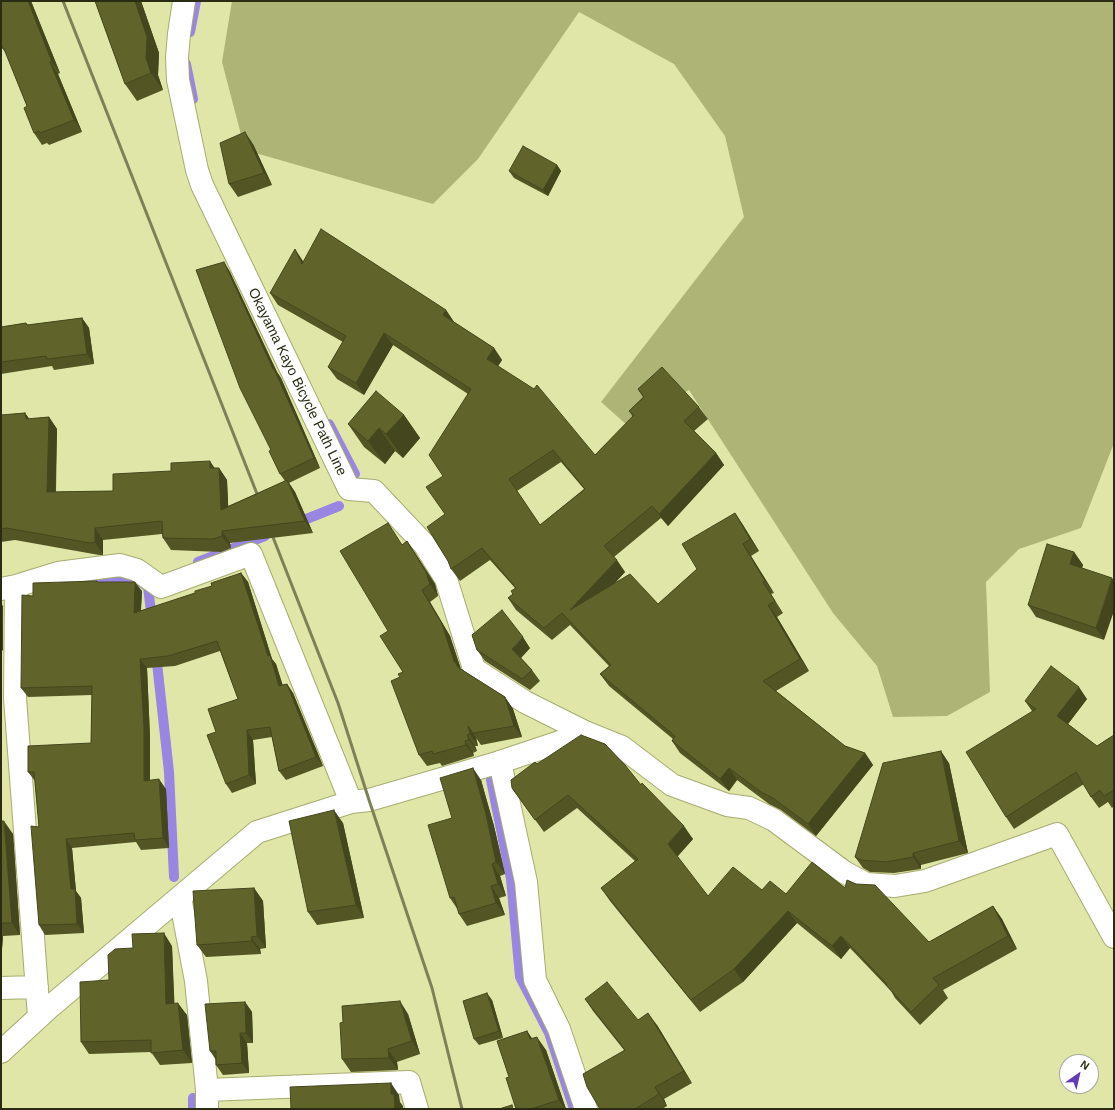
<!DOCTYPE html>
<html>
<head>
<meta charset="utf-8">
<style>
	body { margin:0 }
	#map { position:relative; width:1115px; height:1110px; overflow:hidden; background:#e0e6a8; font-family:Arial,sans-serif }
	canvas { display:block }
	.frame { position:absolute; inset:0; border:2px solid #292b12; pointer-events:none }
	.north { position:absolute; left:1059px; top:1054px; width:40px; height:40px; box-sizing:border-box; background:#fff; border:1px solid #a9aaa0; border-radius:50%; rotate:34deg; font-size:11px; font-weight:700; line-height:16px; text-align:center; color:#292b12 }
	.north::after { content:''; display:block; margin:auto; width:14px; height:18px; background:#623db6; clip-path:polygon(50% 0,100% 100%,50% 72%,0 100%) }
</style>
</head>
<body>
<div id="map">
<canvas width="1115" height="1110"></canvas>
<div class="frame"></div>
<div class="north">N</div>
</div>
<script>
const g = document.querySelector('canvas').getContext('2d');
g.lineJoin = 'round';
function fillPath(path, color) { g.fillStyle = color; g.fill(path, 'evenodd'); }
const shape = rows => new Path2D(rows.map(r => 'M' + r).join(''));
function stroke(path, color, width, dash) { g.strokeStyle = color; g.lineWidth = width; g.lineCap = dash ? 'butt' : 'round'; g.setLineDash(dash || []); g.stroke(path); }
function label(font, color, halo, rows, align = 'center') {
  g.font = font + ' Arial,sans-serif'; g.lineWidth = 4; g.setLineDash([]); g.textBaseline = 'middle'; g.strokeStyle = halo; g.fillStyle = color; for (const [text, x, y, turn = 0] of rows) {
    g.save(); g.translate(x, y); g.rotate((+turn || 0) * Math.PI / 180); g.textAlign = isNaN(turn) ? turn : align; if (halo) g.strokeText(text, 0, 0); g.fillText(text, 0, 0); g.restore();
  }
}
const green = shape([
	[232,1,1114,1,1114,443,1081,528,1019,549,986,582,990,692,947,716,893,717,877,666,833,613,689,390,627,425,601,402,744,217,725,136,674,64,579,12,478,159,433,204,245,150,222,62]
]);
const stream = shape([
	[190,32,196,1],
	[186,64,193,99],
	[329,424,355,474],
	[294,524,339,506],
	[198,562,265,536],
	[89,579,134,577,148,587,152,620],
	[156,654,169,772,174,877],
	[491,780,511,879,520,977,549,1033,574,1109],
	[193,1109,193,1098]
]);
const minor = shape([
	[16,586,15,698,39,1017],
	[1,589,16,586,58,573,120,565,137,570,161,587,251,554,351,802],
	[587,733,622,747,672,785,727,805,749,808,774,820,844,872,866,884,895,886,925,881,1057,834,1114,937],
	[180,897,196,981,207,1090,207,1109],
	[1,988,37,987],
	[1,1052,51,1006,257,832,351,802,369,800,500,762],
	[207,1090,409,1082,417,1109]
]);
const secondary = shape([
	[184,1,179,34,177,57,178,80,197,170,202,185,349,489,374,491,424,544,446,579,474,669,525,702,587,733],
	[586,1109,559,1029,535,980,526,882,500,762,587,733]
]);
const rail = shape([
	[63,1,261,504],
	[269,527,338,703,369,800,432,988,462,1109]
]);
const wall = shape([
	[31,1,60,73,58,74,82,132,49,145,47,143,42,145,34,133,27,106,6,53,3,49],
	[95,1,141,1,159,53,158,75,163,90,137,101,125,84],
	[253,144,272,185,238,197,229,184],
	[557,165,561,171,548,196,514,178,509,171],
	[303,261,446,310,454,322,494,348,502,360,498,366,595,455,633,417,629,411,643,397,638,389,699,407,708,419,694,431,716,453,724,465,668,526,661,518,614,557,625,572,614,584,658,604,697,569,735,513,743,525,759,551,751,556,774,593,771,594,783,613,777,617,809,671,776,691,845,746,865,753,873,765,816,836,781,810,769,804,737,780,729,791,680,753,672,741,673,739,609,686,600,674,609,666,570,625,552,640,516,610,508,598,513,594,515,588,490,560,460,581,451,569,445,514,443,476,468,394,393,345,364,395,337,379,328,367,343,342,278,305,270,293],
	[561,462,584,489,540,525,517,491],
	[224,262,230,272,277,372,281,378,320,468,289,483,295,492,313,533,230,543,231,548,221,552,171,550,163,538,162,534,103,540,103,555,99,555,15,540,1,542,1,415,25,413,29,419,49,417,57,429,56,492,113,491,171,471,219,468,227,480,228,506,285,481,280,474,271,450],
	[82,318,89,328,94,364,54,370,52,366,1,374,1,327,26,323,28,325],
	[404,415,420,438,403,458,395,451,385,464,364,447,348,424],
	[407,541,415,553,435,584,438,596,430,602,450,636,461,669,505,697,513,709,522,737,481,745,476,738,478,746,475,746,477,751,473,753,474,756,442,766,440,763,427,766,419,755,400,677,403,672,388,631,402,545],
	[1074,552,1083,565,1082,568,1104,640,1036,617,1028,605],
	[241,573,248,582,272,659,276,664,282,685,287,684,293,693,323,766,286,780,279,771,272,737,253,740,256,784,232,793,226,784,216,732,238,699,220,651,175,666,147,668,150,737,150,780,166,789,169,848,141,850,136,842,72,848,76,891,81,898,84,933,45,935,39,925,39,827,35,781,28,772,91,743,92,695,28,697,21,688,33,596,97,581,98,582,142,591,141,611,195,593],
	[530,648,521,658,532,670,540,681,530,690,485,661,477,650],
	[1087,699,1068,724,1097,746,1114,735,1114,806,1112,808,1108,802,1099,808,1091,797,1084,784,1014,829,1006,817,1032,711,1025,701],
	[949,763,968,853,921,865,921,869,894,873,870,872,863,868,855,857],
	[537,764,641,785,693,839,677,857,708,896,762,890,786,894,845,888,929,942,993,906,1002,919,1017,949,943,990,948,998,920,1025,895,998,891,991,850,948,841,959,797,923,743,982,700,1012,610,901,601,888,635,861,577,808,544,832,512,788],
	[481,780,494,826,505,874,500,876,506,896,499,898,505,915,467,926,459,914,458,910,450,898,452,818],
	[1,821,13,834,20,935,3,936,2,949,1,949],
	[343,823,364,918,317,925,308,912],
	[254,888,263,901,266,948,260,949,261,954,206,957,197,945],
	[172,946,174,1003,187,1015,192,1063,160,1065,151,1052,89,1054,81,1042,109,980,133,948],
	[585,999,638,1020,657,1025,692,1083,664,1099,667,1106,662,1109,600,1109,624,1050,593,1011],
	[492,1000,503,1038,479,1045,474,1039],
	[245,1002,252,1012,253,1043,247,1043,249,1073,223,1075,216,1065,216,1060,210,1051],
	[408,1014,420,1054,397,1062,398,1070,351,1072,342,1059],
	[527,1031,532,1039,546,1050,566,1109,516,1109,509,1077]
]);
const shadedWall = shape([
	[28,1,31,1,60,73,52,62],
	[135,1,141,1,159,53,158,75,163,90,151,73,146,58],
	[50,62,58,74,82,132,74,120],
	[245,132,253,144,272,185,264,173],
	[557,165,561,171,548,196,543,190],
	[295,249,303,261,302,264],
	[224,262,230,272,277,372,281,378,320,468,314,458],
	[446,310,454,322,452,327,443,315],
	[82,318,89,328,94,364,87,354],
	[384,333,393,345,364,395,356,383],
	[494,348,502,360,495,371,487,359],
	[25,413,34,425,26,419],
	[404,415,420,438,403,458,386,434],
	[49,417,57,429,55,505,47,492],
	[379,428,395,451,385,464,368,441],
	[716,453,724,465,668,526,659,514],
	[210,461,218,473,210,468],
	[219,468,227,480,229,522,221,510],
	[287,480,295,492,313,533,305,521],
	[735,513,743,525,759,551,750,539],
	[95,528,103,540,103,555,95,542],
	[222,531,230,543,231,548,222,536],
	[407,541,415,553,435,584,438,596,430,584],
	[743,544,751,556,774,593,765,581],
	[1074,552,1083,565,1079,576,1070,564],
	[617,560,625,572,579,622,570,610],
	[241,573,248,582,272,659,276,664,286,695,279,686,268,656],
	[1112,578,1114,581,1114,611,1104,640,1096,628],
	[135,582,142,591,140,622,134,613],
	[422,590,430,602,450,636,462,673,454,661],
	[1,603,3,606,3,651,1,649],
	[768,605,777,617,809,671,800,659],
	[523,637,530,648,519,660,512,649],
	[140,659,147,668,150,737,150,790,144,781],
	[287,684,293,693,323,766,316,757],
	[1079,687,1087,699,1065,728,1057,716],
	[505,697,513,709,522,737,514,726],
	[468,726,476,738,478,746,470,734],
	[247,730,253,740,256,784,249,775],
	[467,735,475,746,477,751,469,740],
	[465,741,473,753,474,756,466,745],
	[941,751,949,763,968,853,959,841],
	[865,753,873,765,816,836,808,824],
	[473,768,481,780,494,826,505,874,496,862],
	[729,768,737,780,729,791,720,779],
	[159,779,166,789,169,848,163,838],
	[334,810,343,823,364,918,356,905],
	[4,821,13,834,20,935,12,923],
	[684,826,693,839,677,857,668,844],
	[66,839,72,848,76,891,81,898,84,933,77,924,71,889],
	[913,853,921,865,921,869,913,857],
	[492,864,500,876,506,896,498,884],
	[491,886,499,898,505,915,496,903],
	[254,888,263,901,266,948,257,936],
	[993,906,1002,919,1017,949,1008,936],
	[788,911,797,923,743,982,734,969],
	[164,933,172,946,175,1016,166,1004],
	[1,934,3,936,2,949,1,948],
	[841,936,850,948,841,959,832,946],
	[251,937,260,949,261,954,252,941],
	[487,993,492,1000,503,1038,499,1031],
	[400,1001,408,1014,420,1054,412,1041],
	[245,1002,252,1012,253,1043,246,1033],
	[178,1003,187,1015,192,1063,183,1050],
	[648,1013,657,1025,692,1083,684,1071],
	[527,1031,536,1044,530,1039],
	[240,1033,247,1043,249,1073,242,1063],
	[537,1037,546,1050,566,1109,565,1109,559,1100],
	[388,1049,397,1062,398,1070,389,1058],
	[391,1083,399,1095,400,1102,403,1106,403,1109,395,1109,391,1094],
	[655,1087,664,1099,667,1106,659,1094]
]);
const building = shape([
	[1,1,28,1,52,62,50,62,74,120,40,133,39,131,34,133,24,108,27,106,4,49,3,49,1,44,1,1],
	[95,1,135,1,147,37,146,58,151,73,125,84,95,1],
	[245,132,264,173,229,184,220,143,245,132],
	[523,146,557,165,543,190,509,171,523,146],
	[321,229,446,310,443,315,494,348,487,359,534,389,537,385,595,455,634,415,629,411,644,397,638,389,662,367,699,407,684,421,716,453,659,514,652,506,604,546,617,560,570,610,630,574,658,604,697,569,682,544,735,513,750,539,743,544,765,581,763,582,775,601,768,605,800,659,763,681,845,746,865,753,808,824,773,798,761,792,729,768,720,779,672,741,675,736,600,674,611,665,562,613,544,628,508,598,513,594,511,591,516,588,482,548,451,569,448,561,427,527,445,514,426,487,443,476,429,455,471,389,384,333,356,383,328,367,346,336,270,293,295,249,302,264,321,229],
	[553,450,585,489,540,525,509,479,553,450],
	[224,262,273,369,274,369,314,458,280,474,269,451,271,450,240,388,196,270,224,262],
	[82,318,87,354,47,359,46,356,1,362,1,327,26,323,27,325,82,318],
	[376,391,404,415,386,434,379,428,368,441,348,424,376,391],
	[25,413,26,419,49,417,47,492,113,491,113,474,171,471,171,463,210,461,210,468,219,468,221,510,287,480,305,521,222,531,222,536,213,539,163,538,162,521,95,528,95,542,90,543,7,528,1,529,1,415,25,413],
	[388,523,402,545,407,541,426,572,430,584,422,590,442,624,454,661,459,668,505,697,514,726,473,733,468,726,470,734,467,735,469,740,465,741,466,745,433,754,432,751,419,755,391,681,400,677,398,674,403,672,380,636,388,631,340,551,388,523],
	[1047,544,1074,552,1070,564,1112,578,1096,628,1028,605,1047,544],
	[241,573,268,656,270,655,279,686,287,684,316,757,279,771,270,727,247,730,249,775,226,784,207,735,216,732,208,709,238,699,217,641,168,656,140,659,144,728,144,781,159,779,163,838,135,840,134,833,66,839,71,889,75,889,77,924,39,925,31,826,39,827,34,772,28,772,28,746,91,743,92,686,21,688,22,595,33,596,33,583,97,581,97,582,135,582,134,613,195,593,195,591,212,586,211,583,241,573],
	[502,610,523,637,512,649,532,670,522,679,477,650,472,635,502,610],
	[1051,666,1079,687,1057,716,1097,746,1114,735,1114,790,1104,796,1100,790,1091,797,1076,772,1006,817,966,752,1036,709,1025,701,1051,666],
	[581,735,605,744,625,765,641,785,642,783,684,826,668,844,708,896,733,867,762,890,770,881,786,894,812,862,845,888,847,880,856,884,875,885,929,942,993,906,1008,936,933,978,939,985,911,1012,886,985,887,984,841,936,832,946,788,911,734,969,691,1000,601,888,638,859,568,795,535,820,512,788,511,780,535,762,537,764,581,735],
	[941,751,959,841,913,853,913,857,886,862,861,860,855,857,883,763,941,751],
	[473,768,486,814,496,862,492,864,498,884,491,886,496,903,459,914,454,897,450,898,428,825,452,818,440,778,473,768],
	[334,810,356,905,308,912,289,821,334,810],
	[1,821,4,821,12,923,1,923,1,821],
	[254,888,257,936,251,937,252,941,197,945,193,891,254,888],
	[164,933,166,1004,178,1003,183,1050,151,1053,151,1040,81,1042,80,982,109,980,108,955,115,949,133,948,132,934,164,933],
	[607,982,638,1020,648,1013,684,1071,655,1087,659,1094,635,1109,600,1109,587,1087,583,1074,625,1050,585,999,607,982],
	[487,993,499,1031,474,1039,463,1001,487,993],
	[400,1001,412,1041,388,1049,389,1058,342,1059,340,1023,343,1022,342,1006,400,1001],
	[245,1002,246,1033,240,1033,242,1063,216,1065,216,1051,210,1051,205,1004,245,1002],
	[527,1031,530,1039,537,1037,559,1100,531,1109,516,1109,506,1078,509,1077,497,1041,527,1031],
	[391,1083,391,1094,394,1094,395,1109,291,1109,290,1087,391,1083],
	[512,1105,513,1109,499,1109,512,1105]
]);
const streetNames = [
	["Okayama Kayo Bicycle Path Line",297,382,64]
];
fillPath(green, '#aeb475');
stroke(stream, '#9985e2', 10);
stroke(minor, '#a7ac70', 24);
stroke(secondary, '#a7ac70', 24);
stroke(minor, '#fff', 22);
stroke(secondary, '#fff', 22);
stroke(rail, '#7d8157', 3);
fillPath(wall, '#535624');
fillPath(shadedWall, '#44461d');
fillPath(building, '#61642a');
stroke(building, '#44461d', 1);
label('14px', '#292b12', '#fff', streetNames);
</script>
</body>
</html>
